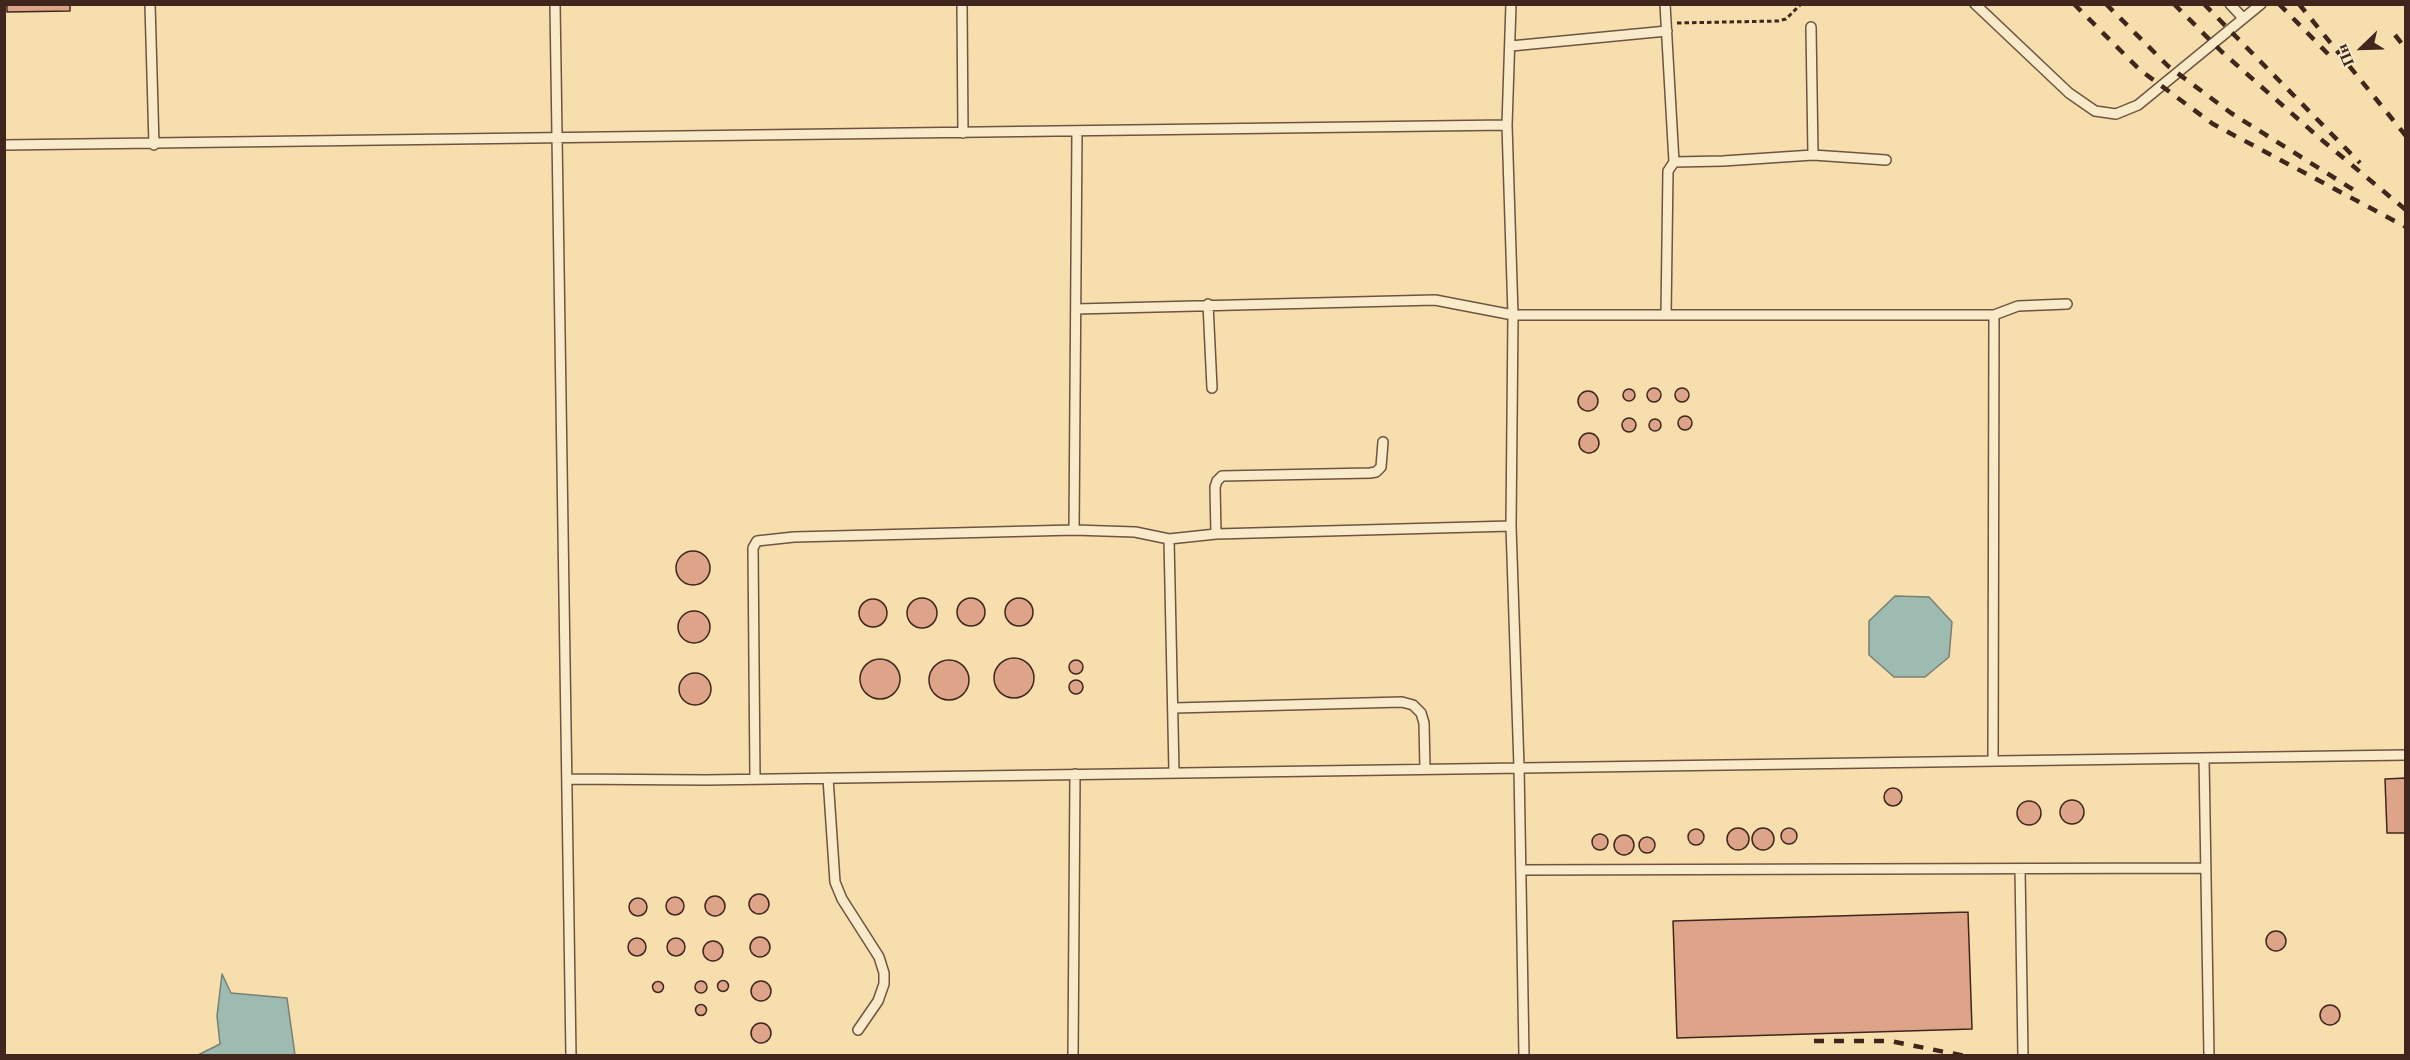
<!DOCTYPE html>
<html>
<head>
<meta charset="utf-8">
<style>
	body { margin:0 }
	#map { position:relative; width:2410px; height:1060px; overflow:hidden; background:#f6dead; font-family:"EB Garamond",serif }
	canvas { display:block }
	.frame { position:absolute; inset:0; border:6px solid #40261d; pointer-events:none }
	.north { position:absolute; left:2332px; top:18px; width:60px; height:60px; -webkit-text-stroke:4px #f9eaca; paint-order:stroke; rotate:247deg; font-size:16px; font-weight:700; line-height:24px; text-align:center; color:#40261d }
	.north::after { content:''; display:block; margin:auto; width:21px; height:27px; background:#40261d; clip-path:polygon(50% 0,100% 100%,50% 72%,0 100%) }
</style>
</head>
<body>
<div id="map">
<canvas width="2410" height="1060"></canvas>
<div class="frame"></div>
<div class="north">Пн</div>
</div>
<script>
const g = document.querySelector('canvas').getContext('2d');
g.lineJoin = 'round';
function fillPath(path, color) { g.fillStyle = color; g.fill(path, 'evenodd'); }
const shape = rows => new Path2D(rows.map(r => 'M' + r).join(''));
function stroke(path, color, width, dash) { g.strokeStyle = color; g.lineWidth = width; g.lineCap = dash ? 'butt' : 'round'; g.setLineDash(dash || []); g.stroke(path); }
const water = shape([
	[1895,596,1929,597,1952,622,1949,657,1925,677,1894,677,1869,655,1869,621,1895,596],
	[222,974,231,993,287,998,295,1055,198,1055,220,1044,217,1016,222,974]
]);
const building = shape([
	[7,4,70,4,70,11,7,12,7,4],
	'1647 395a7 7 0 1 1 14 0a7 7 0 1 1-14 0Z',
	'1675 395a7 7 0 1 1 14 0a7 7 0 1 1-14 0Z',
	'1623 395a6 6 0 1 1 12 0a6 6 0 1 1-12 0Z',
	'1578 401a10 10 0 1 1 20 0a10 10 0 1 1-20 0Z',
	'1678 423a7 7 0 1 1 14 0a7 7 0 1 1-14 0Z',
	'1622 425a7 7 0 1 1 14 0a7 7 0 1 1-14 0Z',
	'1649 425a6 6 0 1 1 12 0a6 6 0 1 1-12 0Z',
	'1579 443a10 10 0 1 1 20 0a10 10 0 1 1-20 0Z',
	'676 568a17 17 0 1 1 34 0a17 17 0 1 1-34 0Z',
	'957 612a14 14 0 1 1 28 0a14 14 0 1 1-28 0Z',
	'907 613a15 15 0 1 1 30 0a15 15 0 1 1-30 0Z',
	'1005 612a14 14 0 1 1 28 0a14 14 0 1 1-28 0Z',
	'859 613a14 14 0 1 1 28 0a14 14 0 1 1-28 0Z',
	'678 627a16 16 0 1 1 32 0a16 16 0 1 1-32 0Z',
	'994 678a20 20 0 1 1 40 0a20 20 0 1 1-40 0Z',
	'860 679a20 20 0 1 1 40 0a20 20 0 1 1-40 0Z',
	'929 680a20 20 0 1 1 40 0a20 20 0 1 1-40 0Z',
	'1069 667a7 7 0 1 1 14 0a7 7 0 1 1-14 0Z',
	'679 689a16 16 0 1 1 32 0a16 16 0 1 1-32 0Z',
	'1069 687a7 7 0 1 1 14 0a7 7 0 1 1-14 0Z',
	[2406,778,2406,833,2387,833,2385,779,2406,778],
	'1884 797a9 9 0 1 1 18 0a9 9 0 1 1-18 0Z',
	'2060 812a12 12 0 1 1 24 0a12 12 0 1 1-24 0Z',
	'2017 813a12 12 0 1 1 24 0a12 12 0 1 1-24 0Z',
	'1727 839a11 11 0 1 1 22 0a11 11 0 1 1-22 0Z',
	'1752 839a11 11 0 1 1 22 0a11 11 0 1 1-22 0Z',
	'1781 836a8 8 0 1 1 16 0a8 8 0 1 1-16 0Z',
	'1688 837a8 8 0 1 1 16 0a8 8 0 1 1-16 0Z',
	'1592 842a8 8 0 1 1 16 0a8 8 0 1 1-16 0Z',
	'1614 845a10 10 0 1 1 20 0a10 10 0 1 1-20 0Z',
	'1639 845a8 8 0 1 1 16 0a8 8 0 1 1-16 0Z',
	'749 904a10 10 0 1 1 20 0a10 10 0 1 1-20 0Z',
	'705 906a10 10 0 1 1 20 0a10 10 0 1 1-20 0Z',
	'666 906a9 9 0 1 1 18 0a9 9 0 1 1-18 0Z',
	'629 907a9 9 0 1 1 18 0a9 9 0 1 1-18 0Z',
	[1968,912,1972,1029,1677,1038,1673,921,1968,912],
	'2266 941a10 10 0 1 1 20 0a10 10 0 1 1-20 0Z',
	'750 947a10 10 0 1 1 20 0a10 10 0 1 1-20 0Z',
	'667 947a9 9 0 1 1 18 0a9 9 0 1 1-18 0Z',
	'628 947a9 9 0 1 1 18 0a9 9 0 1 1-18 0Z',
	'703 951a10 10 0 1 1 20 0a10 10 0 1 1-20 0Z',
	'717.5 986a5.5 5.5 0 1 1 11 0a5.5 5.5 0 1 1-11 0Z',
	'695 987a6 6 0 1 1 12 0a6 6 0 1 1-12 0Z',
	'751 991a10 10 0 1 1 20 0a10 10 0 1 1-20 0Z',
	'652.5 987a5.5 5.5 0 1 1 11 0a5.5 5.5 0 1 1-11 0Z',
	'695.5 1010a5.5 5.5 0 1 1 11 0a5.5 5.5 0 1 1-11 0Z',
	'2320 1015a10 10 0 1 1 20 0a10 10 0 1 1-20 0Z',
	'751 1033a10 10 0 1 1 20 0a10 10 0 1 1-20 0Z'
]);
const path = shape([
	[1677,23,1778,21,1786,19,1801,4]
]);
const lane = shape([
	[150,4,154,145],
	[555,4,571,1056],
	[962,4,963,133],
	[1511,4,1507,125,1513,315,1511,526,1519,767,1524,1056],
	[1665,4,1674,162,1668,171,1666,315],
	[1975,4,2069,93,2095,111,2116,114,2138,105,2261,4],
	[2230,4,2243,18],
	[1811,27,1813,155],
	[1511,46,1667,31],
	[4,145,1507,125],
	[1674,162,1723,161,1813,155,1886,160],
	[1208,304,1212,388],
	[1076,309,1435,300,1513,315,1994,315,1993,761],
	[1994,315,2018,306,2067,304],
	[1074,530,1077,131],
	[1216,534,1215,487,1217,481,1222,476,1370,473,1376,472,1381,467,1383,442],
	[1169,539,1174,772],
	[1174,708,1402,702,1413,705,1421,713,1424,723,1425,769],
	[2204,758,2209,1056],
	[828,778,835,882,842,899,879,957,884,973,884,984,878,1001,858,1030],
	[567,779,706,780,2406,755],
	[755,779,753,548,757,541,794,537,1074,530,1135,532,1169,539,1216,534,1511,526],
	[2020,869,2023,1056],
	[1521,870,2206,868],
	[1073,1056,1075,774]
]);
const rail = shape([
	[2074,4,2140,70,2213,124,2406,227],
	[2106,4,2168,66,2231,113,2357,192],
	[2174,4,2222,52,2323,141,2406,210],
	[2204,4,2360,163],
	[2279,4,2332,58],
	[2299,4,2406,136],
	[2395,35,2406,49],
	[1814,1041,1890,1041,1965,1056]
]);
fillPath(water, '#9dbbb0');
stroke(water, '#787f75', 1.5);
fillPath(building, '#dda48a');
stroke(building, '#40261d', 1.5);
stroke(lane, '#6e5441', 12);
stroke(path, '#40261d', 3, [4.5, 3]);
stroke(lane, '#f9eaca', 9);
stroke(rail, '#40261d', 4.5, [10, 10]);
</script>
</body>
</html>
